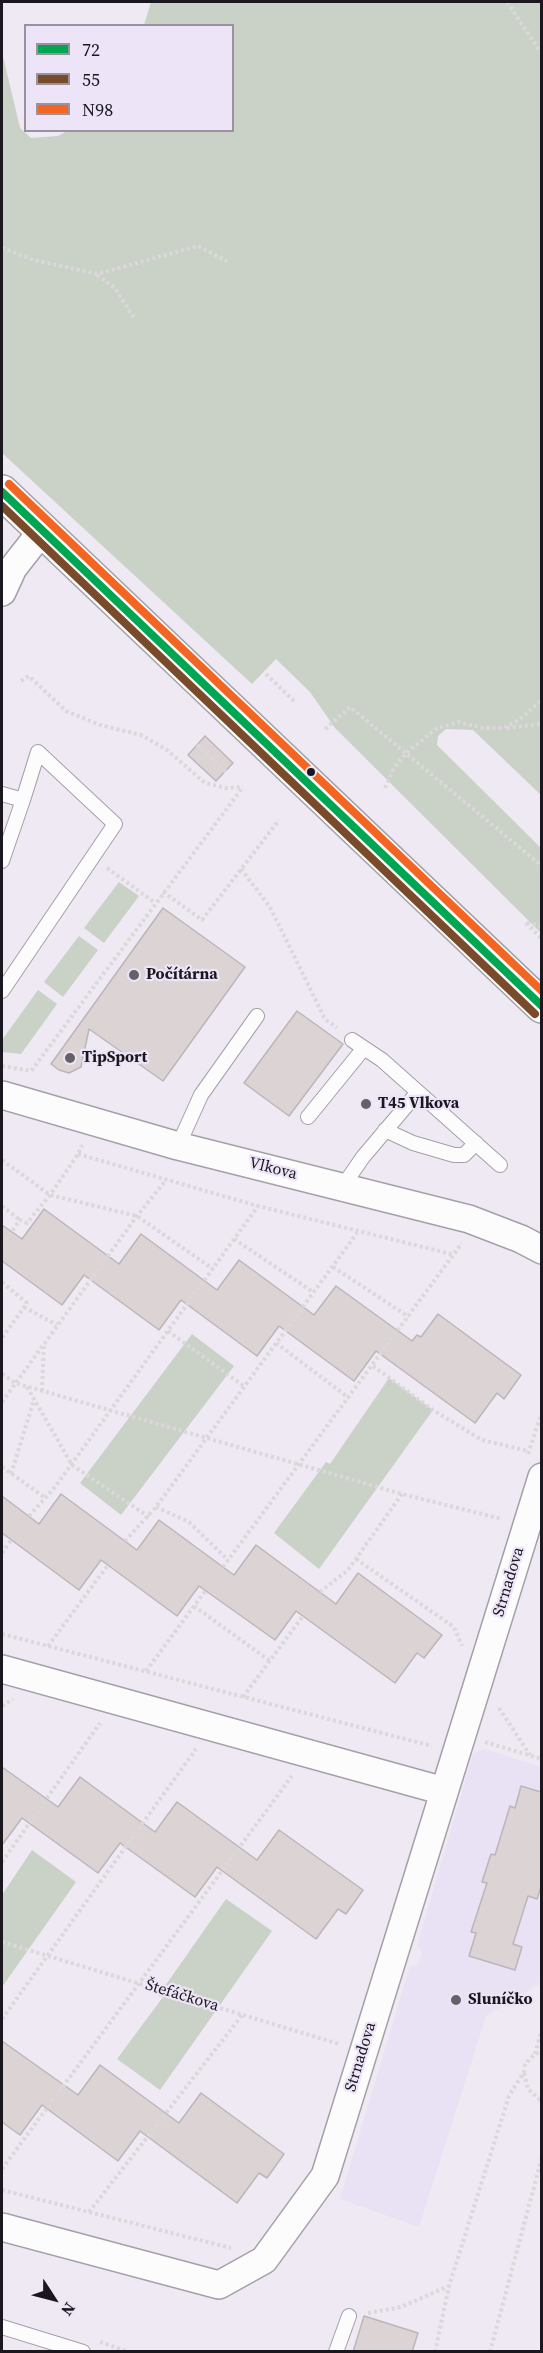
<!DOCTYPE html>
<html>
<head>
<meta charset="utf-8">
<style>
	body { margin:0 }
	#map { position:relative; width:543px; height:2353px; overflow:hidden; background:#eee9f3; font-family:"Source Serif 4",serif }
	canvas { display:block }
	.frame { position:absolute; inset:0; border:3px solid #1a181e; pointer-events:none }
	.legend { position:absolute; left:24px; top:24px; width:210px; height:108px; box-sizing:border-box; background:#ede5f7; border:2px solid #9993a0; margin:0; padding:8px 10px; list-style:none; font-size:18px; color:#1a181e }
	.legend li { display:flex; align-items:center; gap:12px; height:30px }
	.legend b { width:30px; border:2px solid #9993a0 }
	.north { position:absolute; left:24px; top:2269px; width:60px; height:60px; -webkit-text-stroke:4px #ede5f7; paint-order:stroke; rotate:126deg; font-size:16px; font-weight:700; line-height:24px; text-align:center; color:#1a181e }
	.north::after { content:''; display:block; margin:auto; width:21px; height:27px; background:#1a181e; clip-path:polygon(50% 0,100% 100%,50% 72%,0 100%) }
</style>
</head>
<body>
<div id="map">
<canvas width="543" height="2353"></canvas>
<div class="frame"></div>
<ul class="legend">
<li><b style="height:8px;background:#00a651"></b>72</li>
<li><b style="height:8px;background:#7a4b2a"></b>55</li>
<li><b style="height:8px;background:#f26522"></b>N98</li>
</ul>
<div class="north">N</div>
</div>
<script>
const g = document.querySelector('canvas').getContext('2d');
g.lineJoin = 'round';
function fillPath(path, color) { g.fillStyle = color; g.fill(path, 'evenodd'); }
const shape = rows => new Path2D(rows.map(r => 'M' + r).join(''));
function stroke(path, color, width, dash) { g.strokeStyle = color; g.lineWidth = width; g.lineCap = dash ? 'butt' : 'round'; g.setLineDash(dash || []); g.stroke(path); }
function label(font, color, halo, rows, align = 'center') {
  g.font = font + ' "Source Serif 4",serif'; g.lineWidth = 4.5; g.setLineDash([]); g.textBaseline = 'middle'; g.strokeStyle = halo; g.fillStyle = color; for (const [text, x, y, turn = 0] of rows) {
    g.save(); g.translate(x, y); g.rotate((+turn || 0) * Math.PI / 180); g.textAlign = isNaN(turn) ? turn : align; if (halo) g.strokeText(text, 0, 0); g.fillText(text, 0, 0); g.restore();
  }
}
const built = shape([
	[484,1749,541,1767,542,1977,539,1984,486,2016,419,2227,340,2199,410,1966,418,1965,422,1953,417,1946,473,1754]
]);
const green = shape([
	[151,2,541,2,541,795,473,730,446,729,438,736,437,745,541,848,541,933,335,728,310,692,276,659,252,684,2,453,2,52,20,128,31,138,58,136,69,130,232,130,232,26,144,25],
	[119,882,139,896,104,943,84,928],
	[79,936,98,950,63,997,44,982],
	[38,990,57,1004,21,1054,2,1052,2,1040],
	[192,1334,234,1366,121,1515,80,1483],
	[389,1378,433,1410,319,1569,274,1533,326,1462,330,1464],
	[32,1850,76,1882,2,1987,2,1895],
	[226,1899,272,1931,160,2090,117,2059,163,1997,158,1996]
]);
const building = shape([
	[205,736,233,763,216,781,188,755,205,736],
	[163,908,245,967,163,1081,89,1029,81,1067,69,1073,59,1070,51,1064,163,908],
	[297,1011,343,1044,289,1116,244,1083,297,1011],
	[44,1209,119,1264,141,1234,217,1290,239,1260,314,1315,336,1286,412,1341,417,1335,421,1337,438,1314,521,1375,504,1399,497,1393,475,1423,376,1351,354,1381,279,1326,257,1356,181,1300,159,1330,84,1275,62,1305,2,1261,2,1225,22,1239,44,1209],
	[61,1494,137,1550,159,1520,234,1575,256,1545,336,1604,358,1573,442,1635,424,1658,417,1653,395,1683,296,1611,275,1640,199,1586,177,1616,101,1560,79,1590,2,1533,2,1496,39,1524,61,1494],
	[2,1767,58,1807,80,1777,155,1832,177,1802,257,1860,279,1830,363,1890,346,1914,338,1909,316,1939,217,1867,195,1897,120,1843,98,1873,22,1818,2,1845,2,1767],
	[521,1786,541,1792,542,1884,537,1899,528,1896,513,1944,522,1947,515,1970,469,1956,476,1933,471,1932,487,1883,482,1882,491,1854,495,1855,510,1806,515,1808,521,1786],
	[2,2041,78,2095,100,2065,179,2123,201,2093,284,2154,267,2178,259,2173,237,2203,140,2131,118,2161,42,2105,20,2135,2,2122,2,2041],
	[364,2316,418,2333,412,2352,353,2352,364,2316]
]);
const path = shape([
	[507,2,542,54],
	[2,248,34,260,97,274,198,246,227,261],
	[97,275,115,288,134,318],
	[266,674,295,702],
	[21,681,29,676,66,711,100,725,141,735,167,750,205,783,226,788,243,787],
	[507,728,542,724],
	[325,729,350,707,542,866],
	[197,745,227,773],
	[385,788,393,770,406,753,437,728,459,722,483,728,504,728,520,719,542,700],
	[107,868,154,902],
	[241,869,270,907,325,1019,337,1028],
	[163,892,202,920,279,820],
	[526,923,542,939],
	[527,923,542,926],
	[2,1066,31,1071,243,787],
	[78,1154,258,1206,455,1255],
	[2,1160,50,1195,137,1216,213,1269],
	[2,1206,20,1220],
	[234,1239,313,1292],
	[2,1245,20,1220,27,1223,50,1195,78,1154,82,1145],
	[333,1267,409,1317],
	[2,1282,27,1303,2,1338],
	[24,1307,57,1325],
	[168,1331,245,1387],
	[276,1343,349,1398],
	[373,1366,433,1410,482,1440,529,1451],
	[2,1374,15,1383,402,1494,502,1519],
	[27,1387,72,1465,149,1517],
	[42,1391,44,1344],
	[2,1402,137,1216,166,1180],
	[528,1454,542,1412],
	[2,1467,44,1497],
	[11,1474,34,1400],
	[156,1507,189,1522,228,1560],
	[29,1516,55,1487,258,1206],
	[125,1541,156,1507,357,1233],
	[2,1553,11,1540],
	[356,1559,454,1627,462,1646],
	[223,1567,462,1243],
	[320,1592,348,1570,402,1494],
	[194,1606,270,1661],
	[2,1634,432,1746],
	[48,1646,108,1565],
	[146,1671,206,1590],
	[243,1697,303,1616],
	[2,1706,13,1699],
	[499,1708,530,1755],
	[485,1742,542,1759],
	[2,1862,100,1723],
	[2,1942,339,2044],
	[2,2019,196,1749],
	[535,2054,542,2029],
	[524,2073,528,2089,542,2102],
	[2,2169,292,1776],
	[2,2190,231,2248],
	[89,2212,243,2014],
	[368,2313,401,2307,449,2286],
	[100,2342,129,2352],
	[435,2352,449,2286,509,2096,524,2072,525,2064,535,2054,542,2051],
	[490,2352,542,2157]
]);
const service = shape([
	[2,794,23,800,2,861],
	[2,991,115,824,38,752,23,800],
	[418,1092,500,1165],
	[308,1117,364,1048],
	[385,1130,413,1143,454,1155,464,1155,476,1143],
	[178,1146,201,1095,257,1016],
	[343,1186,363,1157,418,1092,382,1060,352,1040],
	[2,2327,83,2352],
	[336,2352,349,2316]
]);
const minor = shape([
	[2,592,13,568,42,531],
	[2,1095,178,1146,469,1219,521,1239,542,1250],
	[2,1669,444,1791],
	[2,2227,219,2285,264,2260,325,2176,542,1477]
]);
const secondary = shape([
	[2,492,542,1006]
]);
const bus1 = shape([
	[2,492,542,1006]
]);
const bus2 = shape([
	[2,506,535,1014]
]);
const bus3 = shape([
	[9,484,542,991]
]);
const markers = [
	[311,772,5,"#1a181e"],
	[134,975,6,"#646169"],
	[70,1058,6,"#646169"],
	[366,1104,6,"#646169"],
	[456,2000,6,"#646169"]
];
const poiNames = [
	["Počítárna",146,975],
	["TipSport",82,1058],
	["T45 Vlkova",378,1104],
	["Sluníčko",468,2000]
];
const streetNames = [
	["Vlkova",273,1169,14],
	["Strnadova",509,1582,-73],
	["Štefáčkova",182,1996,17],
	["Strnadova",361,2057,-73]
];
fillPath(built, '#e9e1f4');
fillPath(green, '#cad1c6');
fillPath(building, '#dcd3d4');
stroke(building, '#bbb6b9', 1.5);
stroke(service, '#a4a0a8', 16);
stroke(minor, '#a4a0a8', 30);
stroke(secondary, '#a4a0a8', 36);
stroke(path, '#dad8db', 4, [3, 3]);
stroke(service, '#fcfcfd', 14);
stroke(minor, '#fcfcfd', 27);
stroke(secondary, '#fcfcfd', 33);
stroke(bus1, '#00a651', 8);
stroke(bus2, '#7a4b2a', 8);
stroke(bus3, '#f26522', 8);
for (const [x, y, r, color] of markers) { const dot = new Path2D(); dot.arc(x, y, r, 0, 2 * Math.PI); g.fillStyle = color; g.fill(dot); stroke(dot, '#ede5f7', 2); }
label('bold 16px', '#1a181e', '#ede5f7', poiNames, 'left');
label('16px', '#1a181e', '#ede5f7', streetNames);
</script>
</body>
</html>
